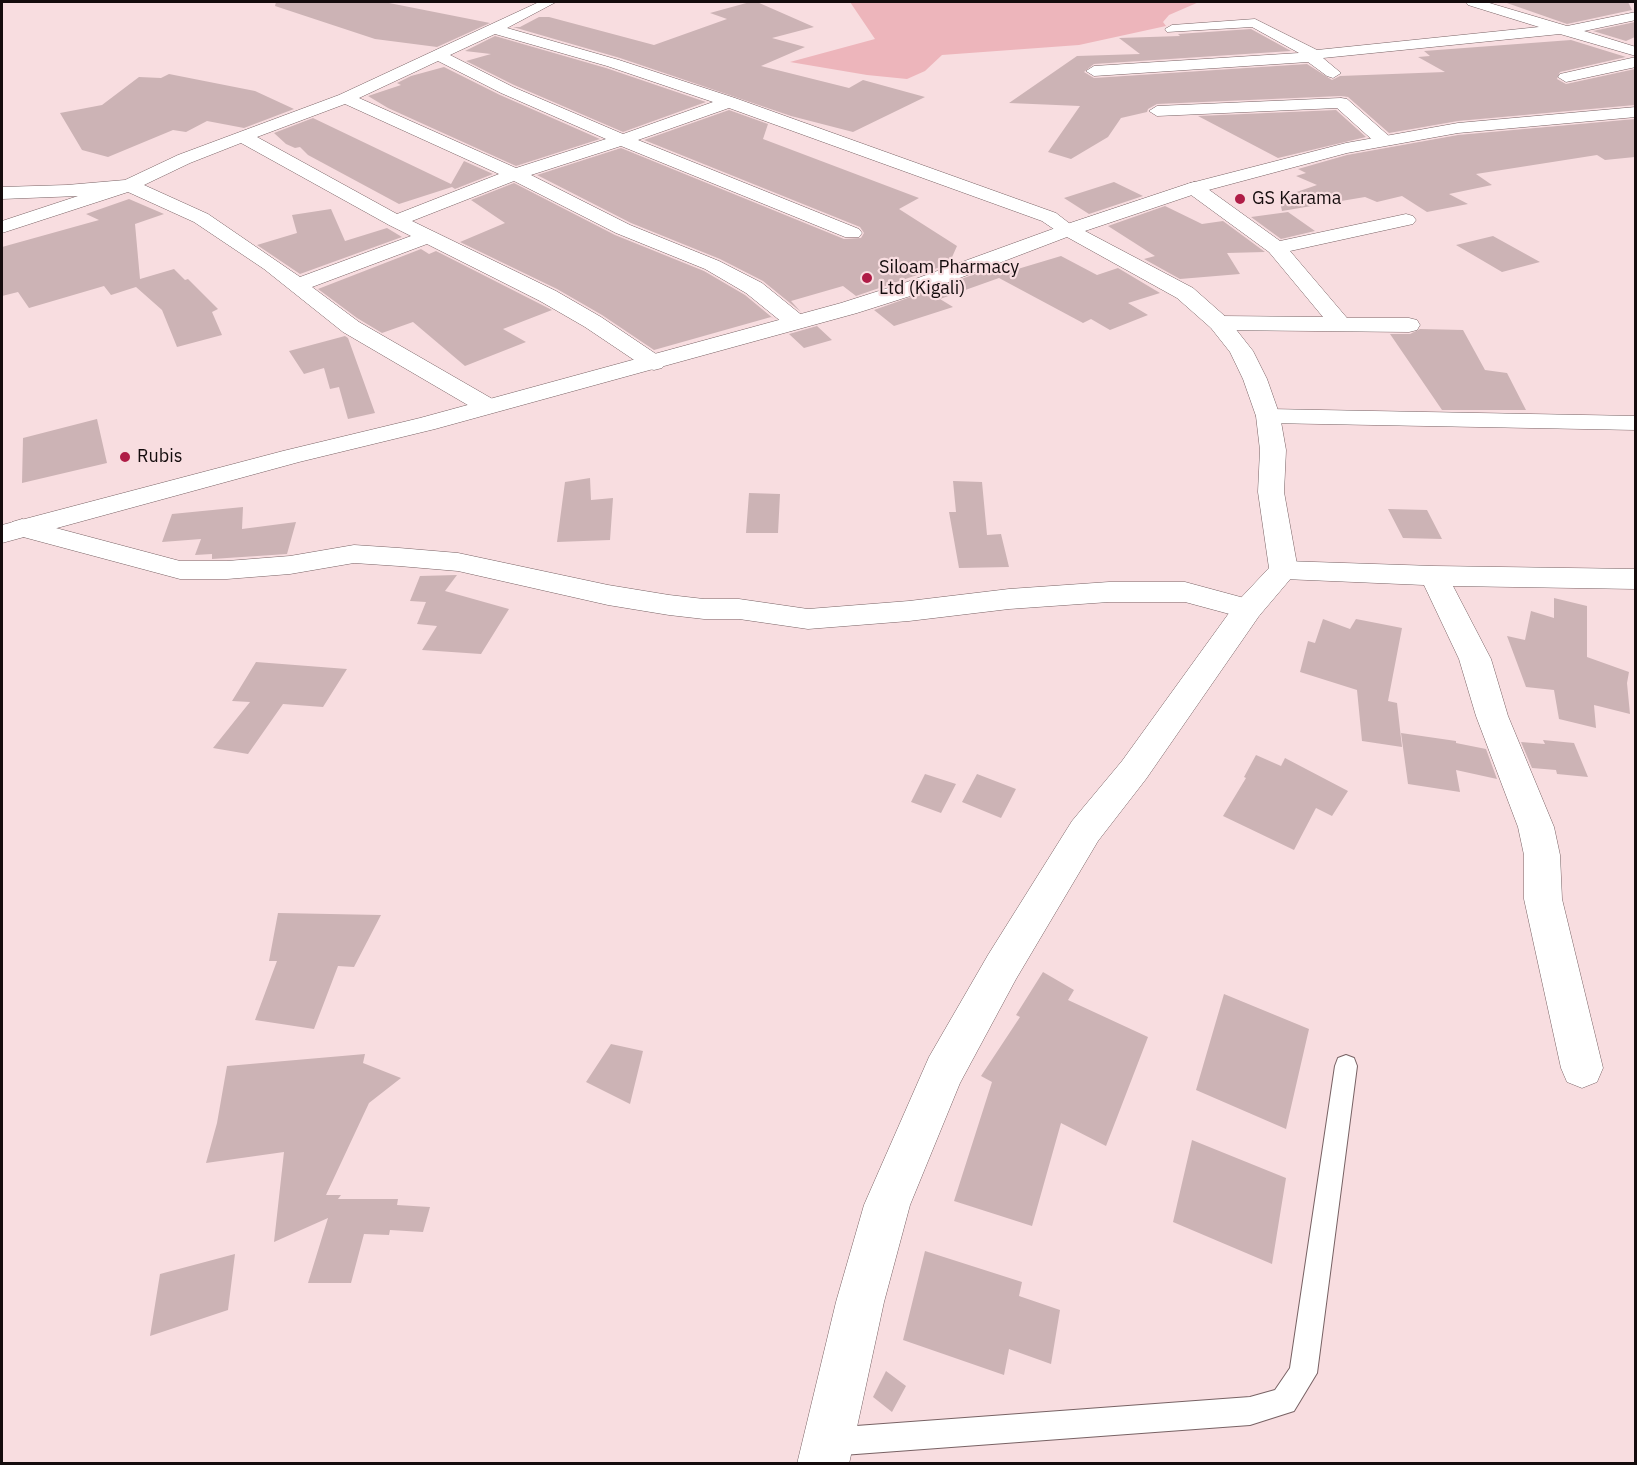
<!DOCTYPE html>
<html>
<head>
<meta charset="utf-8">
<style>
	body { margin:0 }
	#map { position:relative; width:1637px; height:1465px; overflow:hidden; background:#f8dde0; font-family:"IBM Plex Sans",sans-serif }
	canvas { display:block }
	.frame { position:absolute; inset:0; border:3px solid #140c0d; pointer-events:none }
</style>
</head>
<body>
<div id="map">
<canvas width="1637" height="1465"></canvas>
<div class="frame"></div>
</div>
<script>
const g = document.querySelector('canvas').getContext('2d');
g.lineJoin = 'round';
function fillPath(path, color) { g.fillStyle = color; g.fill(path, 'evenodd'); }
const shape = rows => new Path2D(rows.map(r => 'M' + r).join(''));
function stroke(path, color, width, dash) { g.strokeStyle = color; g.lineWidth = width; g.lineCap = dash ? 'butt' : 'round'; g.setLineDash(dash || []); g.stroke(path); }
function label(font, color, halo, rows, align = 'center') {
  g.font = font + ' "IBM Plex Sans",sans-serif'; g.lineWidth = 4.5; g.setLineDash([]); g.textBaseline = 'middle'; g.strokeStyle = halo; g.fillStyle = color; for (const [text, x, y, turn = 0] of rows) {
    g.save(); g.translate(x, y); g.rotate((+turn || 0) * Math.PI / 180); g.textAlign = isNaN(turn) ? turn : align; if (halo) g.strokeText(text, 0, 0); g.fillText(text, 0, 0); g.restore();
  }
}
const green = shape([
	[850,2,1199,2,1169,15,1163,22,1166,26,1079,45,942,55,925,71,907,79,867,75,790,62,875,39]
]);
const building = shape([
	[276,2,384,2,490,23,437,47,375,39,275,6],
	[750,2,757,2,814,27,772,38,805,47,761,66,849,88,863,80,925,97,853,132,791,116,620,58,513,27,520,27,539,17,549,17,654,45,727,19,710,13],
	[1504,2,1628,2,1632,10,1567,24],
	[1635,22,1635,37,1626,41,1593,31],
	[1251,29,1291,51,1094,64,1084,72,1094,78,1307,64,1332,80,1340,76,1445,72,1418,57,1430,56,1424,51,1571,40,1626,57,1560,72,1557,79,1566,84,1635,69,1635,105,1458,121,1389,133,1348,97,1341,96,1157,104,1148,109,1147,112,1121,118,1108,137,1071,159,1048,152,1080,106,1009,103,1077,56,1140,54,1119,38,1180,36,1178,34],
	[495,36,606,68,706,102,623,132,514,85,466,61,491,54,465,51],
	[444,67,500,95,600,139,516,166,388,108,368,96,401,85,397,83,411,76],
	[169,74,255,91,294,109,244,128,207,121,186,132,173,130,108,157,82,150,60,113,102,105,139,77,161,78],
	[729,110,768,124,763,139,919,198,899,209,957,246,949,264,856,296,843,286,791,301,801,312,763,281,720,259,631,223,537,175,621,148,844,239,861,238,864,233,860,227,644,140],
	[1336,110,1366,137,1278,158,1198,116],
	[313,118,451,184,464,161,493,174,455,189,452,187,399,204,308,155,300,147,295,148,286,144,274,133],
	[1635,119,1635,157,1605,160,1597,155,1476,174,1492,185,1449,194,1468,204,1427,212,1402,196,1377,202,1365,197,1282,211,1279,198,1317,185,1296,176,1306,173,1298,169,1347,155,1458,135],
	[1114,182,1143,196,1089,214,1064,198],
	[514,183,615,235,704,271,745,295,774,319,771,317,654,350,602,315,557,289,460,242,505,223,471,200],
	[129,199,164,214,135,224,140,279,174,269,185,280,188,279,218,309,212,312,222,335,177,347,162,310,136,287,111,295,104,286,29,308,18,292,2,296,2,247,99,220,86,214],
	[1165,206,1202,224,1223,221,1265,252,1227,253,1240,274,1180,279,1144,259,1155,256,1108,226],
	[331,209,345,241,387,228,402,237,300,274,257,245,297,233,292,215],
	[1288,212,1315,231,1281,239,1251,217],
	[1493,236,1540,262,1502,272,1456,245],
	[421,249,429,254,436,251,552,310,503,329,526,342,465,366,413,322,382,333,357,318,318,289],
	[1061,256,1097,275,1118,268,1160,293,1128,303,1148,315,1110,330,1091,319,1083,323,999,278,940,299,953,307,894,326,874,310,992,268,1001,274],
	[817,326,832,340,804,348,789,334],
	[1420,329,1463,330,1485,370,1507,373,1526,410,1442,410,1390,334,1410,334],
	[345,336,348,338,375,413,348,419,339,387,330,389,324,368,304,374,289,351],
	[97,419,107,463,22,483,23,438],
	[590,478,591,500,613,498,610,540,557,542,565,482],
	[953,481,982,482,987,535,1001,534,1009,567,959,568,949,512,956,512],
	[749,493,780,494,778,533,746,533],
	[243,507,242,529,296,522,287,554,212,559,212,554,195,555,201,539,162,542,172,514],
	[1388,509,1427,510,1442,539,1403,538],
	[457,575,445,591,509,609,481,654,422,650,437,626,417,624,426,602,410,601,420,576],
	[1554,598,1587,606,1587,657,1629,672,1627,683,1630,714,1594,705,1596,728,1559,719,1554,690,1526,687,1507,636,1525,640,1531,611,1554,618],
	[1323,619,1350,629,1356,619,1402,628,1388,701,1397,703,1402,747,1362,741,1357,690,1300,672,1308,641,1315,643],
	[256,662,347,669,323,707,283,704,248,754,213,748,250,702,232,701],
	[1401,733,1456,741,1456,743,1486,749,1497,779,1456,770,1460,792,1408,784],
	[1543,740,1574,743,1588,777,1557,774,1556,770,1532,768,1521,742,1545,744],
	[1256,755,1281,766,1285,758,1348,791,1332,816,1316,808,1294,850,1223,816,1246,778,1244,777],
	[925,774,956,784,941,813,911,802],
	[977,774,1016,789,1001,818,962,802],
	[278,913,381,915,354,967,338,966,314,1029,255,1020,277,961,269,961],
	[1043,972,1074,990,1068,1000,1148,1037,1106,1146,1061,1123,1032,1226,954,1201,992,1082,981,1076,1020,1017,1016,1015],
	[1224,994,1309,1029,1286,1129,1196,1090],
	[611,1044,643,1051,630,1104,586,1082],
	[365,1054,363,1063,401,1078,369,1103,326,1195,341,1195,338,1199,398,1199,397,1205,430,1207,423,1232,390,1230,389,1235,364,1234,351,1283,308,1283,328,1218,274,1242,284,1152,206,1163,217,1123,227,1066],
	[1192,1140,1286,1178,1272,1264,1173,1222],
	[925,1251,1022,1282,1019,1296,1060,1310,1051,1364,1009,1349,1004,1375,903,1340],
	[235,1254,228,1310,150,1336,160,1274],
	[886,1371,906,1386,892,1412,873,1397]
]);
const service = shape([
	[1346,1055,1354,1058,1357,1066,1317,1373,1294,1411,1250,1425,829,1456,819,1452,815,1442,819,1432,829,1428,1250,1397,1275,1390,1290,1368,1335,1066,1338,1058,1346,1055]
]);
const minor = shape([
	[539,2,556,2,507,28,619,60,735,98,1056,213,1078,230,1075,234,1061,234,1042,221,729,108,638,140,859,229,862,233,859,237,845,237,621,146,531,175,630,225,719,261,762,283,804,317,807,322,804,327,796,329,788,327,746,293,705,269,616,233,514,181,412,221,556,291,601,317,662,358,666,363,662,368,654,370,646,368,585,327,540,301,427,244,312,287,359,322,496,401,499,406,496,411,487,413,478,411,343,332,264,269,194,222,128,192,2,233,2,221,78,196,2,199,2,187,67,185,125,180,178,155,339,95,539,2],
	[495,34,607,66,713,102,623,134,513,87,450,55,495,34],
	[438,61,501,93,606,139,516,168,359,98,438,61],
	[345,104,499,174,397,214,257,137,345,104],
	[241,143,389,225,411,236,300,277,208,214,144,185,190,163,241,143],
	[1466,2,1486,2,1567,26,1636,12,1636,20,1584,31,1636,47,1636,56,1560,34,1323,58,1341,73,1333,78,1327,76,1308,62,1094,76,1086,71,1094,66,1299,53,1252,27,1167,32,1165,29,1172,25,1255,19,1317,50,1539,27,1468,5,1466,2],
	[1636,57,1636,67,1566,82,1558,77,1560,74,1636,57],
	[1341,98,1347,99,1390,137,1393,141,1390,145,1378,145,1337,108,1157,116,1149,111,1157,106,1341,98],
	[1194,182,1201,184,1280,241,1406,214,1413,216,1416,220,1413,224,1290,251,1347,318,1409,318,1417,320,1420,325,1417,330,1409,332,1219,330,1211,328,1208,323,1211,318,1219,316,1323,317,1269,252,1187,192,1185,188,1187,184,1194,182],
	[1268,409,1636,416,1636,430,1268,423,1259,421,1256,416,1259,411,1268,409],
	[22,519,180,561,227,561,290,556,354,545,399,548,458,553,608,585,669,595,704,599,739,599,808,609,909,601,1009,589,1109,582,1185,582,1259,602,1263,609,1259,616,1248,619,1185,602,1109,602,1009,609,909,621,808,629,739,619,704,619,669,615,608,605,458,571,399,566,354,563,290,574,227,579,180,579,12,534,8,528,12,522,22,519],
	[1284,561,1434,566,1636,569,1636,589,1453,586,1491,659,1508,716,1554,827,1560,855,1562,899,1603,1068,1597,1082,1582,1088,1567,1082,1561,1068,1524,899,1524,855,1518,827,1476,716,1459,659,1424,585,1284,579,1274,577,1270,570,1274,563,1284,561]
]);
const secondary = shape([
	[1636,107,1636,117,1458,133,1347,153,1201,192,1085,231,1193,288,1227,318,1253,351,1267,379,1280,416,1286,450,1284,492,1298,570,1259,616,1146,779,1098,841,1016,979,960,1083,910,1205,884,1302,849,1464,797,1464,836,1302,864,1205,929,1057,988,955,1072,821,1122,761,1237,602,1269,568,1258,492,1260,450,1256,416,1243,379,1230,352,1211,328,1177,298,1067,237,923,292,857,313,435,429,299,462,2,543,2,525,283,451,420,418,841,303,907,282,1061,226,1187,184,1346,143,1458,123,1636,107]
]);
const markers = [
	[1240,199,6,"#af1c46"],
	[867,278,6,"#af1c46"],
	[125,457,6,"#af1c46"]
];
const farPoinames = [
	["GS Karama",1252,199],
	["Siloam Pharmacy",879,268],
	["Ltd (Kigali)",879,289],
	["Rubis",137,457]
];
fillPath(green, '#edb5bb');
fillPath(building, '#ccb3b5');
stroke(service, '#786264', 2);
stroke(minor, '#786264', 1);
stroke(secondary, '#786264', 1);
fillPath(service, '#fff');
fillPath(minor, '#fff');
fillPath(secondary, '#fff');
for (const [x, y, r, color] of markers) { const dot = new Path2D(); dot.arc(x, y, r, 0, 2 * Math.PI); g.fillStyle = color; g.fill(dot); stroke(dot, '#f8dde0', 2); }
label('18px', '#140c0d', '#f8dde0', farPoinames, 'left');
</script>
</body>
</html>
